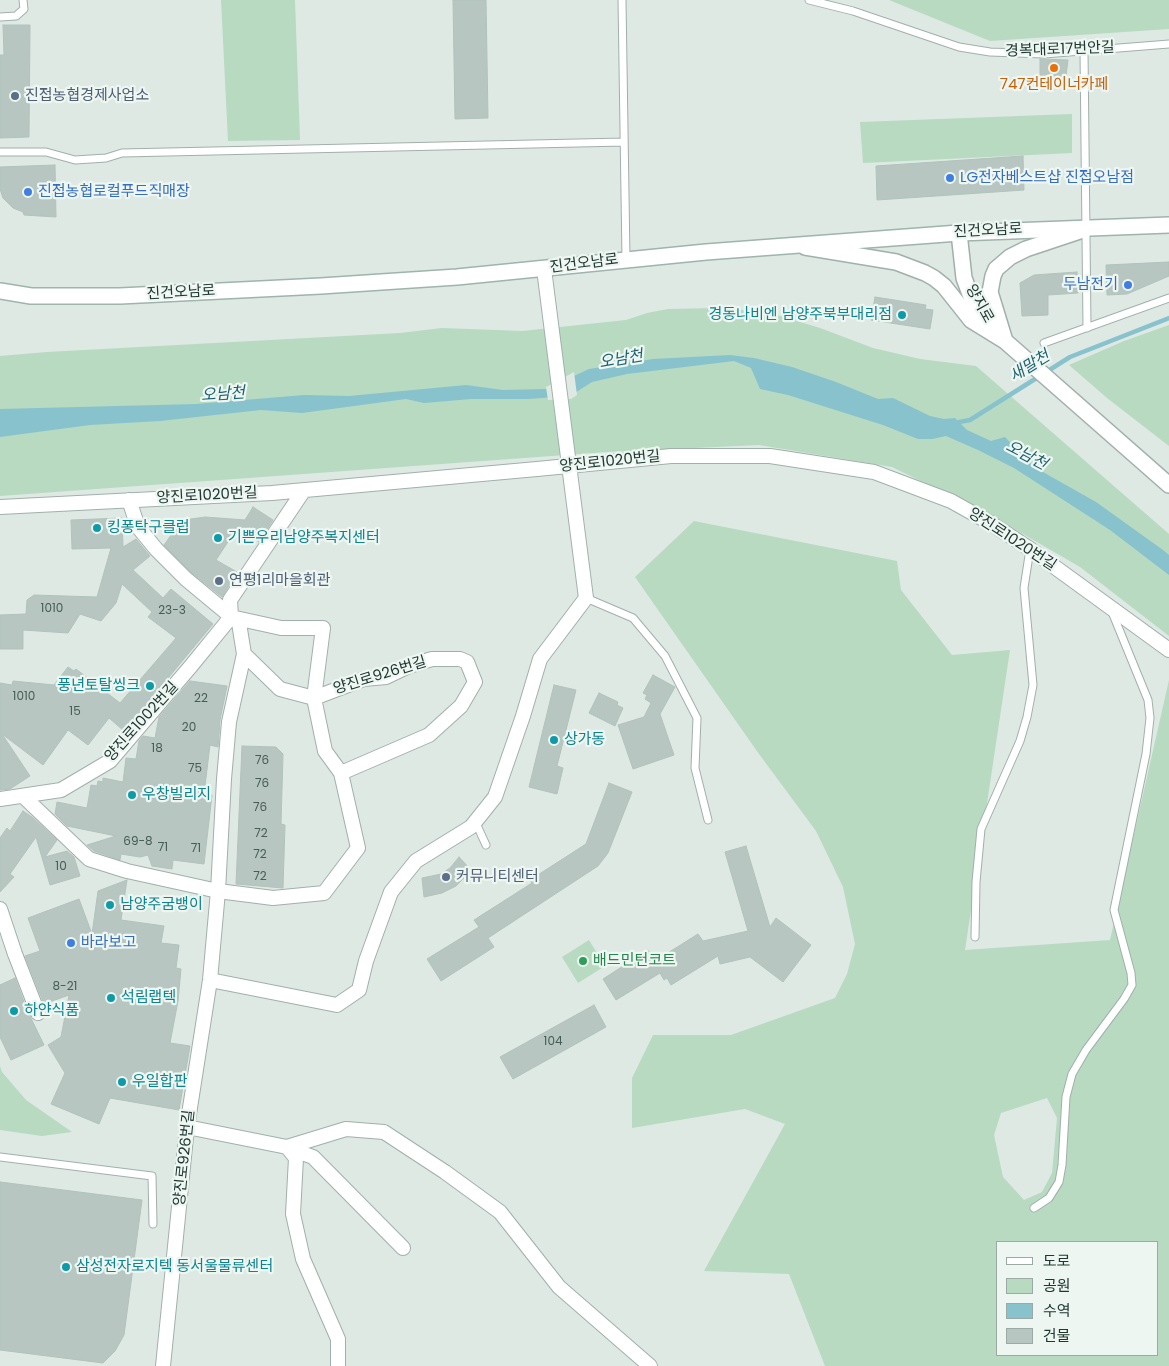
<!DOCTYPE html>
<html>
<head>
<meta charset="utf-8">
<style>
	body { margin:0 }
	#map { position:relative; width:1169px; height:1366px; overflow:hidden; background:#dee9e4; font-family:Poppins,"Noto Sans KR",sans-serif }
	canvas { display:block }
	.legend { position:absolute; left:996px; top:1241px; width:162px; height:115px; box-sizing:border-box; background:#eef6f2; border:1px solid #9caaa5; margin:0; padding:6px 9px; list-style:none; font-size:15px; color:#203832 }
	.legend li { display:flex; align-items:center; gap:10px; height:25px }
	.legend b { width:25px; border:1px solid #9caaa5 }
</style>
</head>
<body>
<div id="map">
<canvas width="1169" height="1366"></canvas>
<ul class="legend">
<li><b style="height:6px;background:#fff"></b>도로</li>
<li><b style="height:14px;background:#b7dac1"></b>공원</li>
<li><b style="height:14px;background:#88c2cd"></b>수역</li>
<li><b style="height:14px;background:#b7c6c0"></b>건물</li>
</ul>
</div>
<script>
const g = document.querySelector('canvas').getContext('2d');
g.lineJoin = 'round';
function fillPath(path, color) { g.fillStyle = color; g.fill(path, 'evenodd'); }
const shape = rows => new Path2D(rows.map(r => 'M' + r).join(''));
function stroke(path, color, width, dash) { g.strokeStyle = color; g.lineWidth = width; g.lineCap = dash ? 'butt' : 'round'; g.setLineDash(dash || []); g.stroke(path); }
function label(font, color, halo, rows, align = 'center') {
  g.font = font + ' Poppins,"Noto Sans KR",sans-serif'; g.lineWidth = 4.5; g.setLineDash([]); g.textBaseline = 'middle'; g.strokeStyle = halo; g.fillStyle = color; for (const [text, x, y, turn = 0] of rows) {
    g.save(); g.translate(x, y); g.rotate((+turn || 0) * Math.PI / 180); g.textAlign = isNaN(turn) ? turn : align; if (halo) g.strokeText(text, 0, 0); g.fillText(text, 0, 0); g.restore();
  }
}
const green = shape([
	[221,0,295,0,300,140,228,141],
	[889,0,1169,0,1169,29,990,41],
	[1072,114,1072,153,863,163,860,122],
	[719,308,767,312,820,328,873,348,920,359,976,366,1169,534,1169,636,1080,567,992,516,892,467,759,445,607,452,0,496,0,356,47,352,400,333,442,328,522,331,626,320,647,313,668,309],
	[1169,325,1169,446,1107,398,1069,365,1124,341],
	[694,521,897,561,901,590,952,655,1010,650,965,950,1110,940,1169,680,1169,1366,825,1366,789,1274,704,1271,785,1124,745,1109,632,1128,632,1078,653,1035,731,1035,835,998,847,974,855,944,843,887,816,831,759,754,635,577],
	[1047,1098,1057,1118,1052,1173,1042,1192,1024,1200,1003,1177,994,1135,1001,1113],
	[998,1242,1158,1242,1158,1355,998,1355],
	[589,940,605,966,578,983,562,957],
	[0,1066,2,1072,26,1100,72,1132,42,1136,0,1130]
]);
const water = shape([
	[730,355,754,358,792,367,836,382,878,399,893,398,930,416,944,419,955,418,967,430,991,441,1005,437,1034,467,1096,502,1163,550,1169,555,1169,575,1110,530,1014,468,978,450,946,436,932,439,918,439,883,425,788,395,760,389,751,368,734,361,627,374,592,382,570,396,528,399,471,399,424,403,406,399,302,413,261,410,160,421,90,425,0,437,0,409,196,404,304,395,349,396,466,385,503,390,546,389,589,369,653,359]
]);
const pier = shape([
	[574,372,577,395,571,399,548,400,546,387]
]);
const stream = shape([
	[954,423,970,420,1070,357,1169,318]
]);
const building = shape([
	[453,0,486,0,488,118,455,119,453,0],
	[3,25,30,25,29,137,0,138,0,55,4,55,3,25],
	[1040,59,1068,60,1066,76,1040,77,1040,59],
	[1023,156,1024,190,877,200,876,166,1023,156],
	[55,165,56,217,24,215,23,212,13,208,3,198,0,189,0,167,55,165],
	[1169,262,1169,276,1127,294,1107,295,1106,265,1169,262],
	[1077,272,1078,293,1048,295,1048,315,1022,316,1020,283,1034,275,1077,272],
	[875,297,926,305,925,309,933,310,930,329,871,320,875,297],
	[253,507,273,520,259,542,237,528,216,560,237,572,222,597,192,573,164,545,177,527,170,522,205,517,245,520,253,507],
	[122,518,123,547,136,539,150,556,133,570,163,598,171,589,213,624,124,731,109,718,88,745,68,730,43,765,2,734,30,776,10,789,0,790,0,683,12,685,13,681,54,685,68,667,74,671,76,669,120,703,176,638,148,617,152,612,122,584,116,603,101,621,80,614,68,633,23,630,23,649,0,649,0,615,26,614,27,600,34,595,97,597,111,548,72,549,71,520,122,518],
	[653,675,675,687,660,714,674,755,633,769,618,725,644,717,651,703,645,699,647,695,643,693,653,675],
	[190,681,227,686,220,720,218,747,210,745,204,794,212,795,204,864,173,860,172,869,152,866,148,855,140,857,121,854,120,860,94,851,87,845,116,836,67,826,55,814,57,802,87,808,91,785,97,786,98,781,103,782,103,778,123,782,126,758,136,759,139,741,143,736,155,738,159,717,190,681],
	[554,685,576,690,557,766,563,768,557,794,529,787,554,685],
	[599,693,618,702,617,705,623,708,615,726,589,713,599,693],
	[242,746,276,747,283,754,281,824,285,825,283,888,236,884,242,746],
	[609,783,632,792,608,853,598,866,488,938,494,947,441,981,427,959,479,927,474,920,532,883,530,880,586,844,609,783],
	[23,811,32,817,57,840,45,857,67,851,74,857,80,876,50,885,36,837,10,874,14,877,0,892,0,838,7,828,10,831,23,811],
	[746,846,770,927,776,918,811,945,783,982,750,957,720,964,718,956,671,985,667,978,664,980,660,973,616,1000,603,979,648,950,655,961,698,934,703,941,748,931,725,852,746,846],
	[459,857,471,870,467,875,456,886,442,893,424,897,422,878,441,874,450,868,459,857],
	[127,880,121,920,164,926,161,943,179,945,176,968,181,969,178,1001,170,1043,190,1046,179,1110,110,1098,99,1124,51,1104,65,1073,48,1045,61,1037,69,995,44,1004,25,956,40,951,28,918,79,899,92,934,98,891,127,880],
	[15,978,27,1010,44,1045,11,1060,0,1037,0,985,15,978],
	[594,1005,606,1027,513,1079,500,1057,594,1005],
	[0,1182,142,1200,124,1335,115,1351,103,1363,0,1350,0,1182]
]);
const service = shape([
	[622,0,626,259],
	[809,0,853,11,959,47,990,52,1044,54,1169,44],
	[0,17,16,16,24,9,23,0],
	[1084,51,1087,328],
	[0,152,46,152,75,160,106,158,122,153,624,142],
	[1044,343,1169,298],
	[586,598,633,618,665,656,697,718,695,768,708,820],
	[475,821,486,845],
	[975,937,976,882,981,829,1020,741,1027,717,1033,685,1024,588,1030,549],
	[0,1157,152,1176,153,1224],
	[1034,1208,1049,1198,1059,1182,1062,1165,1066,1097,1072,1074,1086,1050,1124,999,1132,985,1131,973,1114,910,1146,754,1150,718,1148,700,1112,612]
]);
const minor = shape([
	[129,500,138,527,156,549,186,579,239,623,244,654,229,722,224,779,218,891,210,980,187,1127,163,1366],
	[0,507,272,493,537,469,671,456,770,456,874,472,951,501,992,524,1030,549,1169,650],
	[231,617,281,628,323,628,314,698,364,679,386,677,409,666,432,659,460,659,467,662,475,682,461,706,429,735,341,773],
	[23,796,89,859,127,871,218,891,273,898,324,893,358,848,341,773,325,751,314,698,280,689,244,654],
	[0,799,61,790,110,761,191,666,231,617,230,600,304,490],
	[0,909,15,954,38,1013],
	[210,980,337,1005,359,990,366,961,391,892,416,861,471,827,495,797,523,716,540,659,586,598,544,269],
	[187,1127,287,1147,296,1158,293,1214,303,1259,338,1339,338,1366],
	[287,1147,346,1129,384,1132,445,1172,500,1212,559,1287,650,1366],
	[288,1148,313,1157,403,1248]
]);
const tertiary = shape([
	[959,233,964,278,970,294,984,317,995,332],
	[805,247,896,262,925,273,934,278,944,286,971,320,1005,341,1169,485],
	[1005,341,990,292,993,276,996,269,1010,257,1026,249,1080,231]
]);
const secondary = shape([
	[0,291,31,296,120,296,321,286,457,277,706,252,959,233,1169,225]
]);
const markers = [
	[1054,68,5,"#e8710a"],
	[15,96,5,"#5c6f8a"],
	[950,178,5,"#3f7fe0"],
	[28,192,5,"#3f7fe0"],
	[1128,285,5,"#3f7fe0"],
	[902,315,5,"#0f9aa8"],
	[97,528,5,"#0f9aa8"],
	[218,538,5,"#0f9aa8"],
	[219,581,5,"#5c6f8a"],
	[150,686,5,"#0f9aa8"],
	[554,740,5,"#0f9aa8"],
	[132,795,5,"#0f9aa8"],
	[446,877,5,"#5c6f8a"],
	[110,905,5,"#0f9aa8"],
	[71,943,5,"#3f7fe0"],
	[583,961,5,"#2e9e5b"],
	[111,998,5,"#0f9aa8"],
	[14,1011,5,"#0f9aa8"],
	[122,1082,5,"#0f9aa8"],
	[66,1267,5,"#0f9aa8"]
];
const numberNames = [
	["1010",52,609],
	["23-3",172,611],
	["1010",24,697],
	["22",201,699],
	["15",75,712],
	["20",189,728],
	["18",157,749],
	["76",262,761],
	["75",195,769],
	["76",262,784],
	["76",260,808],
	["72",261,834],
	["69-8",138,842],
	["71",163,848],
	["71",196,849],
	["72",260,855],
	["10",61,867],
	["72",260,877],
	["8-21",65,987],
	["104",553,1042]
];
const streetNames = [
	["경복대로17번안길",1060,50,-2],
	["진건오남로",988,231,-3],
	["진건오남로",584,264,-7],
	["진건오남로",181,293,-3],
	["양지로",979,304,61],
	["양진로1020번길",610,462,-6],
	["양진로1020번길",207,496,-3],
	["양진로1020번길",1012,540,33],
	["양진로926번길",380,676,-17],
	["양진로1002번길",142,722,-48],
	["양진로926번길",185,1158,-84]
];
const foodNames = [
	["747컨테이너카페",1054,85]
];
const serviceNames = [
	["진접농협경제사업소",25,96],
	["연평1리마을회관",229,581],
	["커뮤니티센터",456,877]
];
const shopNames = [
	["LG전자베스트샵 진접오남점",960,178],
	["진접농협로컬푸드직매장",38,192],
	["두남전기",1118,285,"right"],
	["바라보고",81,943]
];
const cultureNames = [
	["경동나비엔 남양주북부대리점",892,315,"right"],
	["킹퐁탁구클럽",107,528],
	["기쁜우리남양주복지센터",228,538],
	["풍년토탈씽크",140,686,"right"],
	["상가동",564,740],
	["우창빌리지",142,795],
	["남양주굼뱅이",120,905],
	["석림랩텍",121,998],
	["하얀식품",24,1011],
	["우일합판",132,1082],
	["삼성전자로지텍 동서울물류센터",76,1267]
];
const leisureNames = [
	["배드민턴코트",593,961]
];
const waterNames = [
	["오남천",621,360,-10],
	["새말천",1030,367,-32],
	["오남천",223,395,-4],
	["오남천",1026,456,28]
];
fillPath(green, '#b7dac1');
fillPath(water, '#88c2cd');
fillPath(pier, '#dee9e4');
stroke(stream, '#88c2cd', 4.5);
fillPath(building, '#b7c6c0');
stroke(building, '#b1c2bb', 1);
stroke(service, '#a1b0ab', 9);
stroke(minor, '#a1b0ab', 16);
stroke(tertiary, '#a1b0ab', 18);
stroke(secondary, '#9eb4ac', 18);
stroke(service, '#fff', 7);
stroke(minor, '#fff', 14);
stroke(tertiary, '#fff', 15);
stroke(secondary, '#fff', 15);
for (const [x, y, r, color] of markers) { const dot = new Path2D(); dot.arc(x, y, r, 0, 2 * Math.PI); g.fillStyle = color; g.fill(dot); stroke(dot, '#eef6f2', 2); }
label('12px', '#465c56', null, numberNames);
label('15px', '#203832', '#eef6f2', streetNames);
label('15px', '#c56008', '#eef6f2', foodNames);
label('15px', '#4e5e75', '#eef6f2', serviceNames, 'left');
label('15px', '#366cbe', '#eef6f2', shopNames, 'left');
label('15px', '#0d838f', '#eef6f2', cultureNames, 'left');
label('15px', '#27864d', '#eef6f2', leisureNames, 'left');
label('italic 16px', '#1e6270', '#eef6f2', waterNames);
</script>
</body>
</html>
